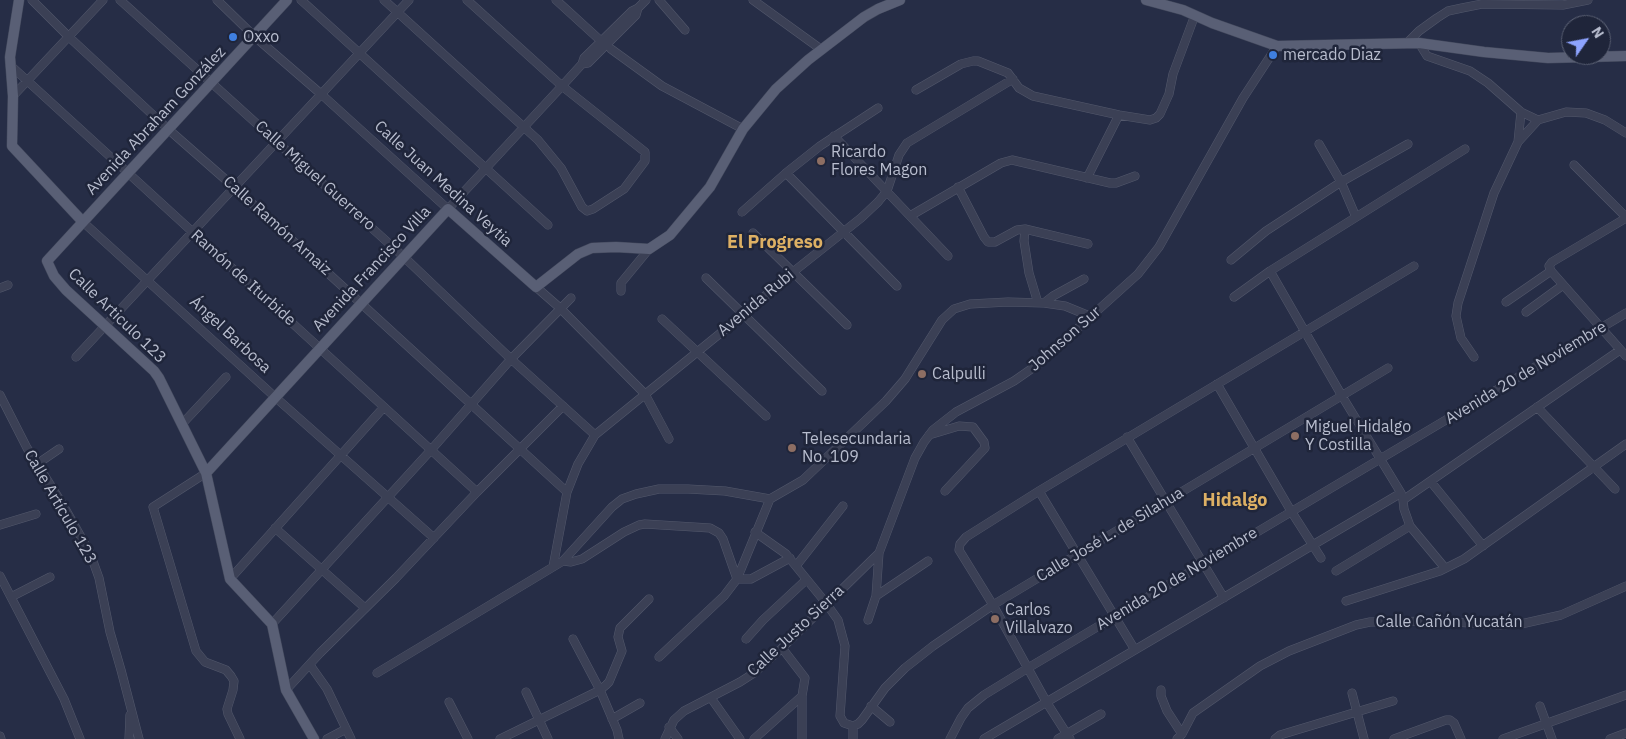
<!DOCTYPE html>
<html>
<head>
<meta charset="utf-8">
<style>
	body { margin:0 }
	#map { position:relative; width:1626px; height:739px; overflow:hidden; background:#262d46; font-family:"IBM Plex Sans",sans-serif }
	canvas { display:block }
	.north { position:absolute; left:1561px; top:15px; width:50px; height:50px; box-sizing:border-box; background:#1f253a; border:1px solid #5c6275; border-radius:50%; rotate:57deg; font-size:14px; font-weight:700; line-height:20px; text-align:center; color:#b8bdce }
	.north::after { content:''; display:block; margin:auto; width:18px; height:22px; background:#8da3fe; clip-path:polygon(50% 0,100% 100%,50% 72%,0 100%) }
</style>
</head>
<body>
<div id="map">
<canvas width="1626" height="739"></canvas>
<div class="north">N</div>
</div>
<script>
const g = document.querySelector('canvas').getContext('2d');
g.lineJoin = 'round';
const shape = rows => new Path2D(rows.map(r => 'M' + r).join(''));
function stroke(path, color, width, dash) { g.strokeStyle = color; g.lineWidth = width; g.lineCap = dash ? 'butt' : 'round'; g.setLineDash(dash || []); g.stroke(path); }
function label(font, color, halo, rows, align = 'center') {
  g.font = font + ' "IBM Plex Sans",sans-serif'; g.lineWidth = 5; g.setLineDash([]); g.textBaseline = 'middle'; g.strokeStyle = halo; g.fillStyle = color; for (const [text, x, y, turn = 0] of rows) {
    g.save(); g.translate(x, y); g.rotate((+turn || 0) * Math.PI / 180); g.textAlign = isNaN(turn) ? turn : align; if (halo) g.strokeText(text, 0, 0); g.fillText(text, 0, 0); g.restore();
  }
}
const minor = shape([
	[32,0,69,37,168,129,234,187,567,492],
	[120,0,405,258,511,359,595,435],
	[217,0,254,36,321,94,448,209,562,86,582,64,588,63,636,15,638,8],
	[301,0,548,225],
	[384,0,538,140,561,168,582,207,587,211,593,209,624,189,645,161,645,152,562,86,467,0],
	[556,0,601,41],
	[659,0,685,30],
	[753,0,822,50],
	[1407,43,1419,31,1437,18,1448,11,1462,8,1482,4,1563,5,1588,0],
	[1419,43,1427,56,1470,71,1488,83,1521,112,1538,120,1566,112,1586,113,1605,120,1626,133],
	[611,49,662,86,743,129],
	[582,64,584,58,632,11,638,8,646,0],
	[10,65,477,492],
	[916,90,961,64,973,61,978,61,1008,73,1019,88,1033,96,1119,115,1150,120,1156,118,1160,114,1169,94,1173,74,1195,15],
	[13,96,103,0],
	[834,136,948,256],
	[1518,142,1521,112],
	[1319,144,1341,182,1356,217],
	[1574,165,1626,217],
	[786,173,897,286],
	[1087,178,1119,115],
	[958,187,984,237,988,242,995,242,1017,230,1025,229,1088,244],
	[742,212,786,173,820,146,878,108],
	[910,216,1001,163,1012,160,1110,183,1116,183,1135,176],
	[1626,218,1552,262,1549,266,1551,271,1626,356],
	[83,222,275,397,434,538],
	[1025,229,1024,241,1029,273,1038,303],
	[753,233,847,325],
	[1231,260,1266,231,1341,182,1408,144],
	[1270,271,1342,396,1401,493,1403,500,1404,509,1410,526,1445,568],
	[706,278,822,391],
	[536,287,560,308,645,394,669,439],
	[0,288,8,285],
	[621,291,621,283,649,249],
	[1234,297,1270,271,1465,149],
	[1506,302,1551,271],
	[1044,303,1053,296,1084,279],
	[1526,312,1563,285],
	[662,319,766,416],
	[76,357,409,0],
	[1474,357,1461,338,1456,316,1458,303,1494,193,1518,142,1538,120],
	[1217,384,1291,511,1321,558],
	[0,395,27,448,63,505,90,553,99,578,110,632,121,670,139,739],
	[1537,407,1615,489],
	[182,424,226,377],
	[929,435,959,426,973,427,984,442,985,448,945,491],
	[1127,437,1224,598],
	[37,464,59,449],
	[206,473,153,507,196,651,205,662,226,670,231,676,234,681,233,690,227,709,228,714,240,739],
	[1431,482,1483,546],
	[1039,491,1135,650],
	[770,499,803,480,886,401,905,379,942,320,954,309,970,304,1008,302,1044,303,1065,306,1092,317],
	[1403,500,1620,350],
	[0,525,36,514],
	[275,528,365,608],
	[755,532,786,554,826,603,838,620,845,646,840,716,844,723,853,726],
	[563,561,571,562,582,559,624,532,639,525,645,524,710,528,719,533,723,539,737,579],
	[796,566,843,506],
	[553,567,567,492,578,464,595,435,744,314,793,272,861,218,878,202,887,191,899,155,907,143,1013,79],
	[1336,571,1410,526],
	[0,576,64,699,80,739],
	[230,579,384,407],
	[737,579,751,579,790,558],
	[876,596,928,561],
	[11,597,50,577],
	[1346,601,1440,571,1464,559,1626,444],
	[868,620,876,596,879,553,915,458,924,442,933,430,956,412,1014,381,1037,365,1138,274,1159,247,1243,98,1277,46],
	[272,624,431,450,511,359,571,298],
	[573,639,600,690,617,730,619,739],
	[746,639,763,620,806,580],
	[782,648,805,678,802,696,802,739],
	[659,657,724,596,737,579,770,499],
	[310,665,327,689,351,739],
	[377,673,563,561,612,507,622,499,636,494,659,489,688,489,725,491,770,499],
	[286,690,320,653,396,578,477,492,563,406],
	[1161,690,1161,696,1167,711,1182,734],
	[526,692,548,739],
	[1352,693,1364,739],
	[711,698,740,739],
	[449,702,468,739],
	[871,706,890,722],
	[1540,706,1552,739],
	[612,719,640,703],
	[853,726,858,724,862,720,885,688,905,668,933,646,993,605,1388,368],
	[853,726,853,739],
	[669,727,678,739],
	[0,736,1,739],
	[129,739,130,715],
	[327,739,346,729],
	[500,739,600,690,606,685,609,682,622,651,618,637,620,628,649,599],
	[665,739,674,720,684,711,740,682,754,673,782,648,879,553],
	[754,739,802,696],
	[950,739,961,718,968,708,984,695,1028,668,1626,313],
	[984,739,1401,493],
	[1058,739,1101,714],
	[1070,739,1047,703,993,605,959,550,960,544,966,537,1039,491,1414,266],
	[1177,739,1182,734,1193,713,1260,666,1289,651,1356,625,1370,622,1440,621,1500,625,1521,624,1561,615,1626,586],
	[1275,739,1280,735,1393,701],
	[1394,739,1446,720,1450,720,1454,723,1461,739],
	[1503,739,1626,695],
	[1610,739,1626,733]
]);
const major = shape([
	[19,0,10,57,13,96,12,146,83,222],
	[287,0,47,261,54,276,66,290,154,371,159,378,206,473,230,579,272,624,286,690,314,739],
	[1146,0,1183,10,1212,23,1277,46,1419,43,1484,52,1548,58,1626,56],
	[206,473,448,209,536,287,578,254,592,248,616,247,649,249,670,235,710,187,743,129,776,89,808,60,864,17,878,9,900,0]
]);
const markers = [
	[233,37,5,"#3f7fe0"],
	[1273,55,5,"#3f7fe0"],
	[821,161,5,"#8d6e63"],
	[922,374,5,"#8d6e63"],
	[1295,436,5,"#8d6e63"],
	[792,448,5,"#8d6e63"],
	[995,619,5,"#8d6e63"]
];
const poiNames = [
	["Oxxo",243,37],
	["mercado Diaz",1283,55],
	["Ricardo",831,152],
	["Flores Magon",831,170],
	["Calpulli",932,374],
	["Miguel Hidalgo",1305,427],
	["Y Costilla",1305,445],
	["Telesecundaria",802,439],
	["No. 109",802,457],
	["Carlos",1005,610],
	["Villalvazo",1005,628]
];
const streetNames = [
	["Avenida Abraham González",156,121,-47],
	["Calle Miguel Guerrero",315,176,42],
	["Calle Juan Medina Veytia",443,184,42],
	["Calle Ramón Arnaiz",277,226,42],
	["Avenida Francisco Villa",372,269,-47],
	["Ramón de Iturbide",243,278,42],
	["Avenida Rubi",756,303,-40],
	["Calle Articulo 123",117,316,44],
	["Ángel Barbosa",230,335,43],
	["Johnson Sur",1065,339,-41],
	["Avenida 20 de Noviembre",1526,373,-31],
	["Calle Artículo 123",60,507,60],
	["Calle José L. de Silahua",1110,535,-31],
	["Avenida 20 de Noviembre",1177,579,-31],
	["Calle Cañón Yucatán",1449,622],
	["Calle Justo Sierra",796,631,-43]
];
const neighbourhoodNames = [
	["El Progreso",775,243],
	["Hidalgo",1235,501]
];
stroke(minor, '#53586c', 9);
stroke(major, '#41475b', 11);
stroke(minor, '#3b4055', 8);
stroke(major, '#595f75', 10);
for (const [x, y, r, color] of markers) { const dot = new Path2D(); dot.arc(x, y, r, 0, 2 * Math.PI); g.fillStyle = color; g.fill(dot); stroke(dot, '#1f253a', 2); }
label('16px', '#b8bdce', '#1f253a', poiNames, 'left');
label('16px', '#b8bdce', '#1f253a', streetNames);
label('bold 18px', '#ddb064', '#1f253a', neighbourhoodNames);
</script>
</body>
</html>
